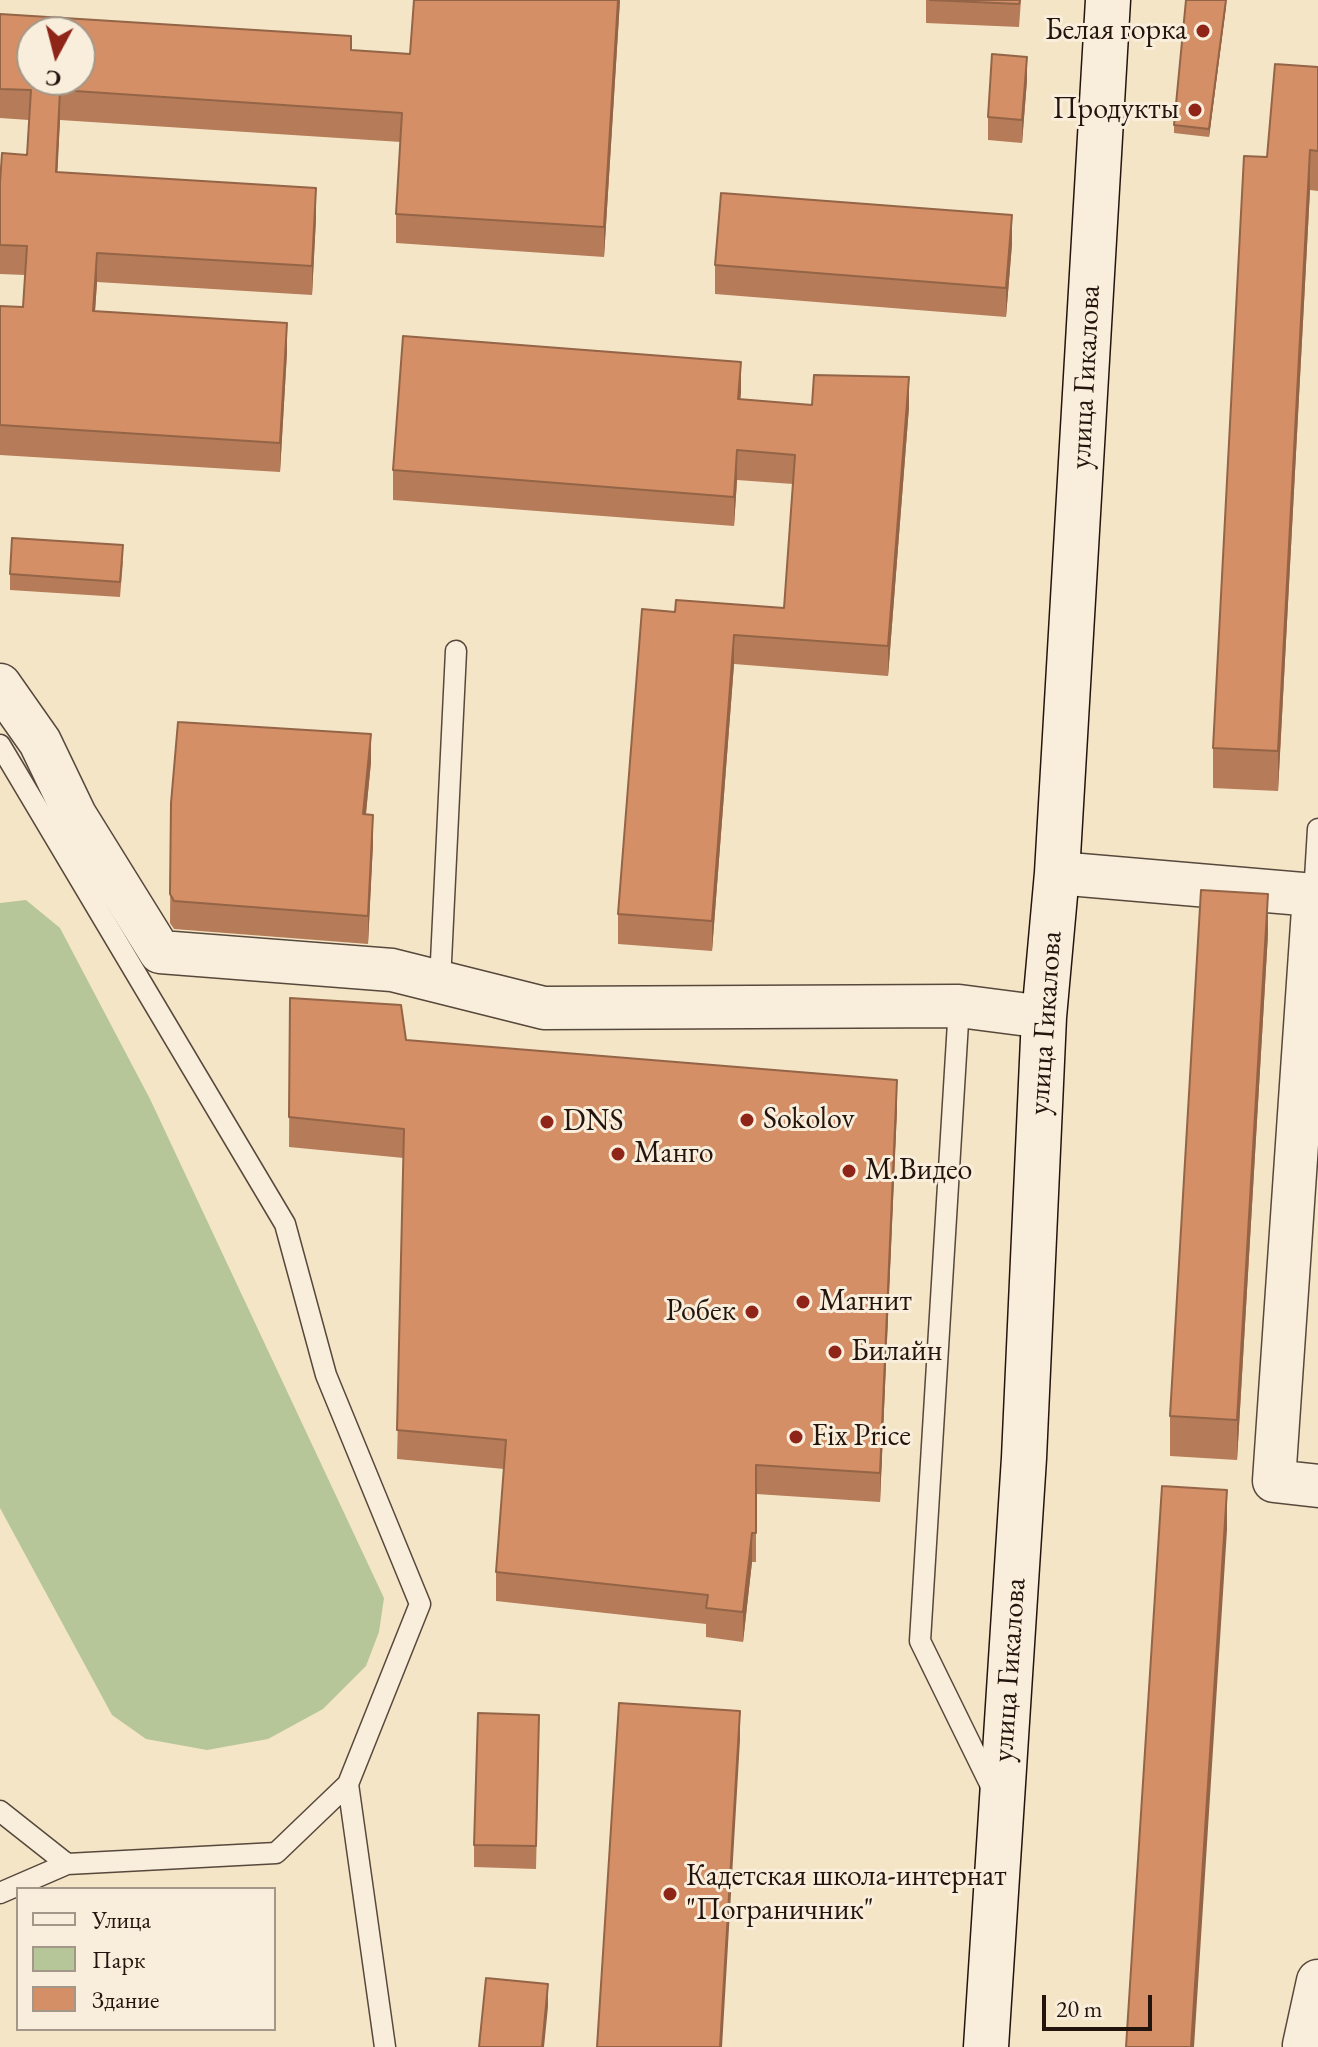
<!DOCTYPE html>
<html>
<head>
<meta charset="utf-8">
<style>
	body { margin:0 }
	#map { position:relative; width:1318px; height:2047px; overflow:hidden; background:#f4e5c7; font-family:"EB Garamond",serif }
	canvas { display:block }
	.legend { position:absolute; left:16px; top:1887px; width:260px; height:144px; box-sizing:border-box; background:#f8eedb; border:2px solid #a39789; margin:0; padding:10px 14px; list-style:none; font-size:24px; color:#23140d }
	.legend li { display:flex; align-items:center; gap:16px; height:40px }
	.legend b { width:40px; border:2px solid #a39789 }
	.north { position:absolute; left:16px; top:16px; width:80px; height:80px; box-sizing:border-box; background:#f8eedb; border:2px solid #a39789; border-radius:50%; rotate:187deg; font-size:22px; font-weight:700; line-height:32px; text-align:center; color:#23140d }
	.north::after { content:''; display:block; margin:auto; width:28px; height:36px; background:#8f2418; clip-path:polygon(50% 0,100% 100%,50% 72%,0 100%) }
	.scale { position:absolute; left:1042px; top:1995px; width:110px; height:36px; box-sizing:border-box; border:4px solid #23140d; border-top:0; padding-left:10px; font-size:24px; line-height:28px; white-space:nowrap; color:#23140d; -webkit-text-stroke:6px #f8eedb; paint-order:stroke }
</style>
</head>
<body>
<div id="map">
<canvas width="1318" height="2047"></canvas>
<ul class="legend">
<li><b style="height:10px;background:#f8eedb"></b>Улица</li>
<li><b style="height:22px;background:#b6c699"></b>Парк</li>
<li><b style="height:22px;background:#d48f66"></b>Здание</li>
</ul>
<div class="north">С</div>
<div class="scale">20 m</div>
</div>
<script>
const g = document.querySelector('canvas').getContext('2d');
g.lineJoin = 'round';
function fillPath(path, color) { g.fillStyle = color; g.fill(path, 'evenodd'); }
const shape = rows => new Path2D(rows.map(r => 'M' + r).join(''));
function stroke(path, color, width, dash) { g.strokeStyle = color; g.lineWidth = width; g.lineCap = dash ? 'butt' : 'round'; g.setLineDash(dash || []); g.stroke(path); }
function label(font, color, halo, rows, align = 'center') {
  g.font = font + ' "EB Garamond",serif'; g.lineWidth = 6; g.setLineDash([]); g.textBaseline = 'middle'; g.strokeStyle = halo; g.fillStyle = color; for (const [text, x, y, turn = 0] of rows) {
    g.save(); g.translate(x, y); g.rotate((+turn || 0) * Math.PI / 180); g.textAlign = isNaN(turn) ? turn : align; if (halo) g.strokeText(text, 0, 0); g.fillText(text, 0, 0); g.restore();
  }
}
const green = shape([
	[26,900,60,928,150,1099,384,1598,379,1632,366,1666,323,1709,268,1739,207,1750,146,1739,112,1715,0,1508,0,903]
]);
const lane = shape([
	[0,745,285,1224,326,1375,420,1604,348,1784,385,2047],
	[1314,895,1318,829],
	[440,982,456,651],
	[959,1006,920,1641,994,1792],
	[0,1811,67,1864,276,1853,348,1784],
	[0,1893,67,1864]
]);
const street = shape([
	[0,685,40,742,75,815,160,952,392,970,544,1008,959,1006,1044,1017],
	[1057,873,1314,895,1274,1481,1318,1486],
	[1304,2045,1318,1981]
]);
const secondary = shape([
	[986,2047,1024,1458,1044,1017,1057,873,1108,0]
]);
const wall = shape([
	[414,0,620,0,604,257,396,243,396,214,401,142,60,120,57,172,316,218,312,295,97,282,95,311,287,352,280,472,0,455,0,306,23,307,25,275,0,274,0,183,27,155,29,120,0,118,0,14,351,50,410,54],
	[926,0,1021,0,1019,27,926,23],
	[1226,6,1209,137,1174,133,1174,125],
	[1318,67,1318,191,1310,190,1278,791,1213,788,1213,748,1267,157],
	[1027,80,1022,143,988,140,988,117],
	[1012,244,1006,317,715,294,715,265],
	[741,392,740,399,812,405,909,407,888,676,734,664,712,951,618,944,618,914,675,612,784,608,793,484,737,480,734,526,393,500,393,470],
	[123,561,120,597,10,590,10,574],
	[371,762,366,814,373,843,368,944,174,929,170,923,171,803],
	[1268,934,1237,1460,1170,1456,1170,1416],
	[290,998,406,1040,897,1109,880,1502,756,1494,756,1562,752,1562,743,1642,706,1637,706,1624,496,1601,496,1572,504,1469,397,1459,404,1158,289,1147],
	[539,1738,536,1869,474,1867,474,1845]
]);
const shadedWall = shape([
	[618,0,620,0,604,257,604,227],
	[1226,0,1226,6,1209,137,1209,129],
	[1027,57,1027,80,1022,143,1022,120],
	[60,90,60,120,56,202,56,172],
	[1310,150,1310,190,1278,791,1278,751],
	[316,188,316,218,312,295,312,266],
	[1012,215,1012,244,1006,317,1006,288],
	[97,253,97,282,93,340,93,311],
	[287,323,287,352,280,472,280,443],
	[741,362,741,392,738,429,738,399],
	[909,377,909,407,888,676,888,646],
	[737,450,737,480,734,526,734,497],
	[734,635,734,664,712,951,712,921],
	[371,734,371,762,363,842,363,814],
	[373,815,373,843,368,944,368,916],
	[1268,894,1268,934,1237,1460,1237,1420],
	[897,1080,897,1109,880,1502,880,1473],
	[1227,1490,1227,1530,1194,2047,1191,2047],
	[752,1533,752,1562,743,1642,743,1612],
	[740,1711,740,1740,722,2047,720,2047],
	[548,1984,548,2007,544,2047,542,2047]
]);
const building = shape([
	[414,0,618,0,604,227,396,214,402,113,60,90,56,172,316,188,312,266,97,253,93,311,287,323,280,443,0,425,0,306,23,307,27,246,0,245,0,183,2,153,27,155,31,90,0,89,0,14,351,36,351,50,410,54,414,0],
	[32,32,80,32,80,80,32,80,32,32],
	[930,0,1020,0,1019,4,930,0],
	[1186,0,1226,0,1209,129,1174,125,1186,0],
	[992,54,1027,57,1022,120,988,117,992,54],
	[1275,64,1318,67,1318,151,1310,150,1278,751,1213,748,1244,156,1267,157,1275,64],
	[721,193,1012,215,1006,288,715,265,721,193],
	[403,336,741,362,738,399,812,405,814,375,909,377,888,646,734,635,712,921,618,914,642,609,675,612,676,600,784,608,795,455,737,450,734,497,393,470,403,336],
	[12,538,123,545,120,582,10,574,12,538],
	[178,722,371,734,363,814,373,815,368,916,174,901,170,894,171,803,178,722],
	[1201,890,1268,894,1237,1420,1170,1416,1201,890],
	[290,998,401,1005,406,1040,897,1080,880,1473,756,1465,756,1533,752,1533,743,1612,706,1608,708,1595,496,1572,506,1440,397,1430,404,1129,289,1117,290,998],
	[1162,1486,1227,1490,1191,2047,1126,2047,1162,1486],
	[619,1703,740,1711,720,2047,597,2047,619,1703],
	[478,1713,539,1715,536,1846,474,1845,478,1713],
	[486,1978,548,1984,542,2047,479,2047,486,1978]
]);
const markers = [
	[1203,31,8,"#8f2418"],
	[1195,110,8,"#8f2418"],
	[747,1120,8,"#8f2418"],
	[547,1122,8,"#8f2418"],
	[618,1154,8,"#8f2418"],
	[849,1171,8,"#8f2418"],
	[803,1302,8,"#8f2418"],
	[752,1312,8,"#8f2418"],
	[835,1352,8,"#8f2418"],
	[796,1437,8,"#8f2418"],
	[670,1894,8,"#8f2418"]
];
const poiNames = [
	["Белая горка",1187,31,"right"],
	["Продукты",1179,110,"right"],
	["Sokolov",763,1120],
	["DNS",563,1122],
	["Манго",634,1154],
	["М.Видео",865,1171],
	["Магнит",819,1302],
	["Робек",736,1312,"right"],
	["Билайн",851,1352],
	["Fix Price",812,1437],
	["Кадетская школа-интернат",686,1877],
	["\"Пограничник\"",686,1911]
];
const streetNames = [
	["улица Гикалова",1086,377,-87],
	["улица Гикалова",1046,1023,-86],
	["улица Гикалова",1010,1670,-86]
];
fillPath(green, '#b6c699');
stroke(lane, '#57483c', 23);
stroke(street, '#57483c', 45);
stroke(secondary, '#23140d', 47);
stroke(lane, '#f8eedb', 20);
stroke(street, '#f8eedb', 42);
stroke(secondary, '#f8eedb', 44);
fillPath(wall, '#b67b58');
fillPath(shadedWall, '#946447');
fillPath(building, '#d48f66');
stroke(building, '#946447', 2);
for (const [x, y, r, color] of markers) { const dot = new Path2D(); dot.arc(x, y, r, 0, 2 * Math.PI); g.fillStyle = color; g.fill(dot); stroke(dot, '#f8eedb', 3); }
label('30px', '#23140d', '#f8eedb', poiNames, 'left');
label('30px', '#23140d', '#f8eedb', streetNames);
</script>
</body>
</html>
